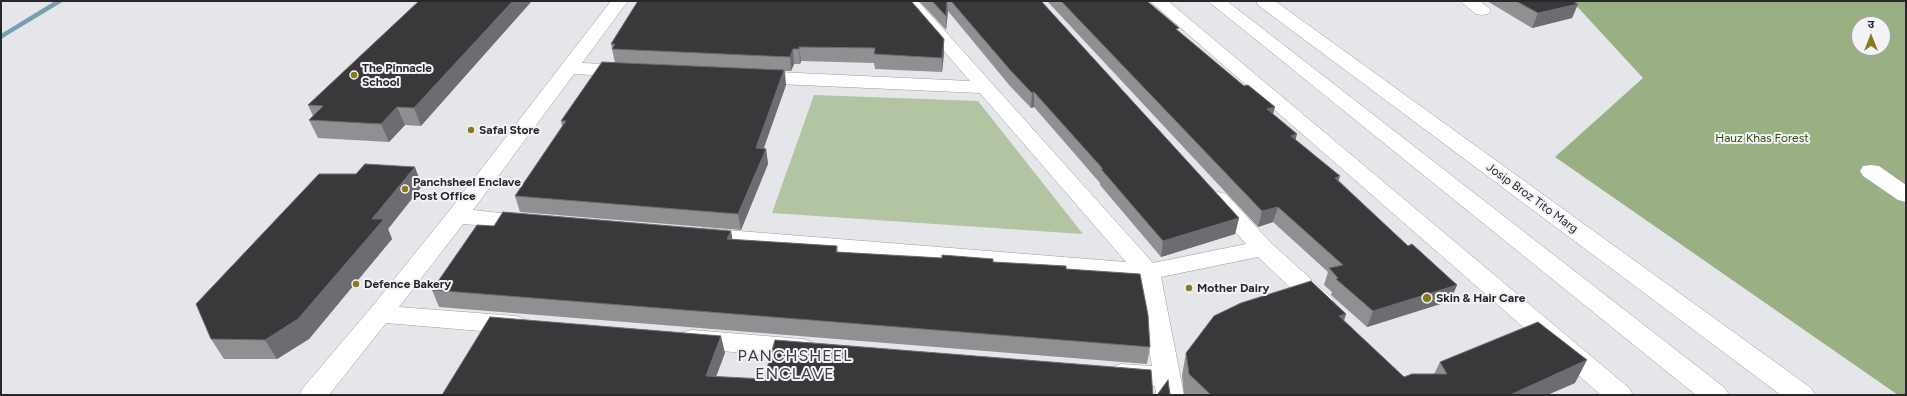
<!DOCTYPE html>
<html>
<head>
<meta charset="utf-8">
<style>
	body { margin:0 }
	#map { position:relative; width:1907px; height:396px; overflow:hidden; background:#e5e6ea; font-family:Figtree,"Noto Sans Devanagari",sans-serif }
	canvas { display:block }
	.frame { position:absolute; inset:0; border:2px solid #28282a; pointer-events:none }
	.north { position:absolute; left:1851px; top:16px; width:40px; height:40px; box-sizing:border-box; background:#f3f3f7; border:1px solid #a2a2a5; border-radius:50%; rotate:0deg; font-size:11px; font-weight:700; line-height:16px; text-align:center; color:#28282a }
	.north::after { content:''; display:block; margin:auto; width:14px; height:18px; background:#86791e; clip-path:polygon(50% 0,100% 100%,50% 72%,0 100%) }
</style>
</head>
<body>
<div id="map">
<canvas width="1907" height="396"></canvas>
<div class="frame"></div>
<div class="north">उ</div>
</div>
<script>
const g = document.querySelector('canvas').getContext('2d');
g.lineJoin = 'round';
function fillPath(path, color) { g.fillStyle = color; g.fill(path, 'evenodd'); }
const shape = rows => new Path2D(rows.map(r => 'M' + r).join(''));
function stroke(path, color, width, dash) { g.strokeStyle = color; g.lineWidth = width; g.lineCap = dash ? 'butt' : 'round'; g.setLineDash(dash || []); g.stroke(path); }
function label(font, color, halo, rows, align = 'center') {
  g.font = font + ' Figtree,sans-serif'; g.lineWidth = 4; g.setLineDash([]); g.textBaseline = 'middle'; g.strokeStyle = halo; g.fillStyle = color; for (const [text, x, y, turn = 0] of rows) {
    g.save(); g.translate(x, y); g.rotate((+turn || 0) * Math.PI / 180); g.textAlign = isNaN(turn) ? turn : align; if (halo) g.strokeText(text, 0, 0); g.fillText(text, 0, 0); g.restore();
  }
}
const green = shape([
	[814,95,978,101,1083,234,772,213]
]);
const forest = shape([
	[1572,1,1906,1,1906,395,1898,395,1555,157,1643,78],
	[1859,24,1883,24,1883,48,1859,48]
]);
const stream = shape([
	[55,1,64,1,1,39,1,34,55,1]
]);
const street = shape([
	[611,1,628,1,582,63,627,65,634,67,636,71,634,75,627,77,574,74,473,210,536,217,539,222,536,227,528,229,463,224,399,307,516,316,525,319,529,325,525,331,516,334,386,323,329,395,299,395,303,388,371,308,449,211,611,1],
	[901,1,918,1,1153,263,1246,244,1207,199,1210,194,1218,192,1226,194,1271,243,1332,298,1335,304,1332,310,1323,313,1314,310,1258,257,1161,277,1184,395,1156,395,1155,386,1121,384,1112,381,1108,374,1112,367,1121,364,1152,366,1137,279,702,244,694,241,691,236,694,231,702,228,1126,262,980,93,756,83,749,81,747,77,749,73,756,71,970,81,901,1],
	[1460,1,1480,1,1491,10,1488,14,1482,15,1476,14,1460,1],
	[1871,165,1879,166,1906,185,1906,202,1898,200,1863,176,1860,171,1863,166,1871,165],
	[692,330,803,339,812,342,816,349,812,356,803,359,692,348,683,346,679,339,683,332,692,330]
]);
const secondary = shape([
	[1150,1,1168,1,1629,388,1633,395,1601,395,1150,1],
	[1208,1,1227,1,1725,388,1729,395,1696,395,1208,1],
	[1256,1,1275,1,1811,388,1815,395,1781,395,1258,5,1256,1]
]);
const wall = shape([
	[419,1,421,126,405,125,389,142,318,138,309,120,313,116,308,105],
	[638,1,944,53,942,72,875,69,874,63,801,61,800,64,794,64,791,71,785,71,786,85,764,148,766,149,768,164,741,230,520,212,515,196,562,126,561,121,615,63,611,44],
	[919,1,1041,1,1239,218,1235,234,1161,257,1100,185,1100,183,1034,107,1031,108,1010,86,948,11,946,30],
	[1047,1,1147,1,1178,31,1273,114,1295,139,1408,246,1457,285,1450,301,1367,327,1331,295,1332,292,1324,285,1328,272,1273,222,1258,227],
	[1487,1,1572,1,1578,4,1572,18,1532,28],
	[422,186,388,229,392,239,309,339,277,359,224,359,211,339],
	[494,226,731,231,732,240,837,246,838,252,993,262,1066,269,1150,347,1147,364,439,307,432,290],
	[1346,314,1344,321,1404,377,1434,374,1440,362,1575,383,1547,395,1184,395,1182,375,1186,353]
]);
const shadedWall = shape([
	[513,1,532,1,421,126,414,108],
	[947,1,948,11,946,30,946,16],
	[1578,4,1572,18,1532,28,1538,13],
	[944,39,944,53,942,72,942,58],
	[799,47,801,61,800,64,799,49],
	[793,49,794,64,791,71,790,57],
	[784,70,786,85,758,164,756,148],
	[1034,92,1034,107,1031,108,1032,93],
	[397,107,405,125,389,142,381,124],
	[1275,107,1271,122,1267,109],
	[1297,134,1293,150,1291,136],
	[766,149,768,164,741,230,738,214],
	[415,167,422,186,388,229,392,239,309,339,277,359,265,340,372,219],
	[1340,176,1335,192,1335,178],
	[1278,207,1273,222,1258,227,1262,211],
	[1239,218,1235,234,1161,257,1163,241],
	[731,231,734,248,727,239],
	[1457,285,1450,301,1367,327,1373,311],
	[1346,314,1339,336,1339,316],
	[721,336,725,353,710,393,706,376],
	[1587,360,1575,383,1547,395,1510,395]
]);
const building = shape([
	[419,1,513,1,414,108,397,107,381,124,309,120,323,106,308,105,419,1],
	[638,1,911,1,944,39,942,58,874,54,875,48,799,47,799,49,793,49,790,57,612,49,615,44,611,44,638,1],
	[932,1,947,1,946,16,932,1],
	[951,1,1041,1,1239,218,1163,241,1101,169,1103,169,1034,92,1032,93,1011,71,951,1],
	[1061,1,1147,1,1179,28,1176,29,1244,86,1248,85,1275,107,1267,109,1297,134,1291,136,1340,176,1335,178,1408,246,1412,244,1457,285,1373,311,1336,279,1338,278,1329,268,1343,265,1278,207,1262,211,1061,1],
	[1516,1,1572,1,1578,4,1538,13,1516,1],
	[602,62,784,70,756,148,766,149,738,214,515,196,566,121,561,121,602,62],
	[365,164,415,167,372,219,384,219,298,319,265,340,211,339,196,304,319,174,356,174,365,164],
	[503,212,731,231,727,239,837,246,836,252,942,258,942,255,993,259,993,262,1066,266,1066,269,1140,274,1148,315,1150,347,432,290,477,225,494,226,503,212],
	[1311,281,1346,314,1339,316,1404,377,1412,374,1447,374,1440,362,1538,322,1587,360,1510,395,1211,395,1189,374,1186,353,1214,316,1241,303,1311,281],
	[490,317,721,336,706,376,764,379,775,340,1151,370,1153,395,442,395,490,317],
	[1168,380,1170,395,1157,395,1168,380]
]);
const markers = [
	[354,75,4,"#86791e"],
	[471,130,4,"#86791e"],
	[405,189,4,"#86791e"],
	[356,284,4,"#86791e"],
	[1189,288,4,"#86791e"],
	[1427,298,5,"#86791e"]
];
const poiNames = [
	["The Pinnacle",362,68],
	["School",362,82],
	["Safal Store",479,130],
	["Panchsheel Enclave",413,182],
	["Post Office",413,196],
	["Defence Bakery",364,284],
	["Mother Dairy",1197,288],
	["Skin & Hair Care",1436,298]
];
const parkNames = [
	["Hauz Khas Forest",1762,138]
];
const streetNames = [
	["Josip Broz Tito Marg",1532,198,36]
];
const nearNeighbourhoodnames = [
	["PANCHSHEEL",795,356],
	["ENCLAVE",795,374]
];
fillPath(green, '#b3c4a2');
fillPath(forest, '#9ab083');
fillPath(stream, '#76a0ae');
stroke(street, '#9c9ca0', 1);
stroke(secondary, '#9c9ca0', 1);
fillPath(street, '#fff');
fillPath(secondary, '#fff');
fillPath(wall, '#908f92');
fillPath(shadedWall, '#6d6c70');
fillPath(building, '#3a383b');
stroke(building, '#6d6c70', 1);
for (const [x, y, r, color] of markers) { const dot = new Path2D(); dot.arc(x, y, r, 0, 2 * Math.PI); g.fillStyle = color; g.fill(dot); stroke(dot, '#f3f3f7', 1.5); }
label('bold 12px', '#28282a', '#f3f3f7', poiNames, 'left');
label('12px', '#334c06', '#f3f3f7', parkNames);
label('12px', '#28282a', '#f3f3f7', streetNames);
g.letterSpacing = '1px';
label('16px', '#404043', '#f3f3f7', nearNeighbourhoodnames);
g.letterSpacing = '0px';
</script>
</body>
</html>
